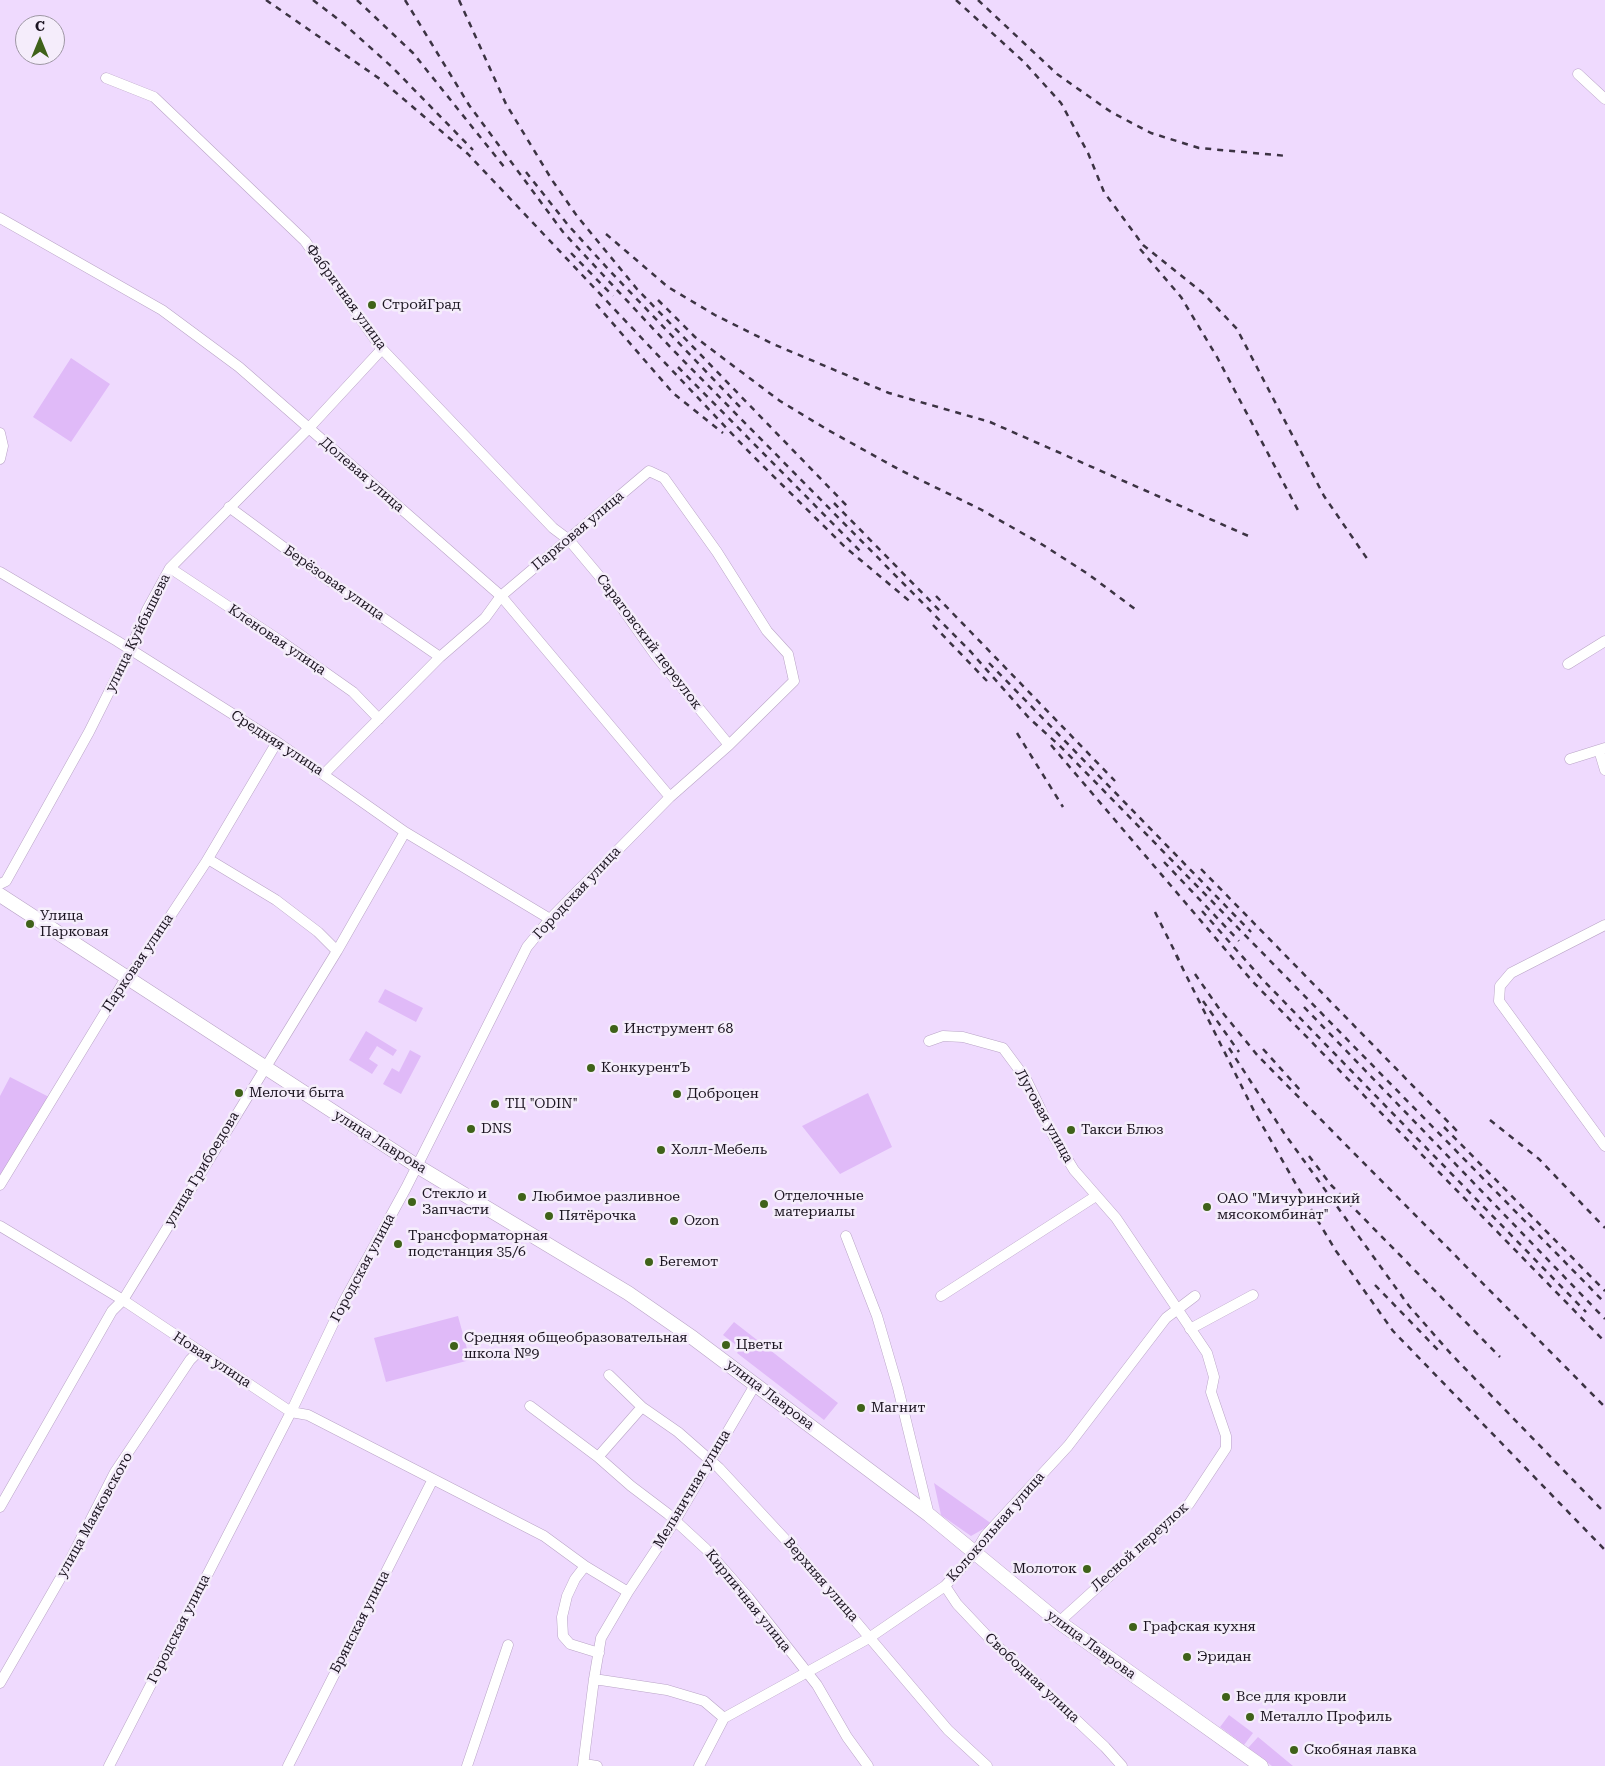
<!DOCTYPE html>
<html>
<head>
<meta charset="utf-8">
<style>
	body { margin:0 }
	#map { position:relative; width:1605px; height:1766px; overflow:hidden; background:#efdafe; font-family:"Roboto Serif",serif }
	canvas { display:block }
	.north { position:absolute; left:15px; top:15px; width:50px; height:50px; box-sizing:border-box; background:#f5edfb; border:1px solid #9e97a4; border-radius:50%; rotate:0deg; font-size:14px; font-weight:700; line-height:20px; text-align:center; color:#1c1521 }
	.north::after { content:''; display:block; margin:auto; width:18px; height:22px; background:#3f6219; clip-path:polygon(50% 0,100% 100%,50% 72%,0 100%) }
</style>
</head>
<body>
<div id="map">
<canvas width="1605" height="1766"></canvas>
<div class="north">С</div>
</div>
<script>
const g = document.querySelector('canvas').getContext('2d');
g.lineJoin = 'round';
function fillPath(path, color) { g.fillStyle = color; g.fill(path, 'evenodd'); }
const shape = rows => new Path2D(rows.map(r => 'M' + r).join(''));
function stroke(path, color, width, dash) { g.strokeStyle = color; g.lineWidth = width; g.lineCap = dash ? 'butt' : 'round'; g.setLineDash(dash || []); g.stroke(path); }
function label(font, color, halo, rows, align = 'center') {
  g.font = font + ' "Roboto Serif",serif'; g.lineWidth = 5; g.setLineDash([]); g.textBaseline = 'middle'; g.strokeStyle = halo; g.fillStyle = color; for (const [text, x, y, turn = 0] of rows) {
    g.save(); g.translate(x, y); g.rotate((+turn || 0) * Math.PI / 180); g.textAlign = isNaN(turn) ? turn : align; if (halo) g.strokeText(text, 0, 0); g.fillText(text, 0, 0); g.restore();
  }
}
const green = shape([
	[71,358,110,384,71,442,33,417],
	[385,989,423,1008,416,1022,378,1002],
	[366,1031,397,1050,393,1056,377,1046,369,1059,378,1065,372,1074,349,1060],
	[410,1050,421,1056,401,1094,383,1084,392,1068,399,1072],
	[10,1077,49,1097,0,1177,0,1096],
	[868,1093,892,1147,840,1174,802,1126],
	[458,1316,470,1360,386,1382,374,1338],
	[734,1322,838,1403,824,1420,737,1353,740,1348,723,1335],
	[934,1483,992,1524,971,1536,941,1515],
	[1229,1715,1253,1733,1244,1745,1220,1727],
	[1258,1737,1293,1766,1272,1766,1248,1748]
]);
const minor = shape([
	[1578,74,1605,99],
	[106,78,154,97,305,241,382,349,553,528,569,540,600,577,656,656,729,745],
	[0,218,162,310,239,367,501,596,670,797],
	[0,433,3,446,0,459],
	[229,507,328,580,440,657],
	[170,568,282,642,353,692,379,719],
	[0,572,117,641,277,742,405,832,550,919],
	[1568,664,1605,641],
	[1599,750,1605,770],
	[1570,759,1605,748],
	[208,859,276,900,318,932,337,951],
	[0,884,6,881,89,732,130,650,147,610,170,568,308,429,382,349],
	[1605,925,1511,973,1500,986,1499,1001,1605,1146],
	[929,1041,943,1036,963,1037,1003,1048,1026,1079,1054,1137,1074,1170,1116,1218,1207,1353,1214,1377,1211,1392,1226,1436,1226,1448,1189,1504,1059,1622],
	[0,1185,126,978,140,962,206,862,277,742],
	[0,1226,123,1300,291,1412,308,1415,544,1536,585,1566,628,1592],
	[846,1236,877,1316,898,1388,929,1515],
	[941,1296,1096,1196],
	[1190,1329,1253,1295],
	[609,1375,642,1407,678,1432,719,1468,796,1551,948,1730,987,1766],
	[530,1406,598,1457,631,1486,668,1514,706,1549,748,1597,817,1685,847,1737,868,1766],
	[598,1457,642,1407],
	[0,1507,112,1311,123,1300,337,951,405,832],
	[585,1566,575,1579,567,1596,562,1617,563,1636,570,1644,599,1653],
	[945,1586,957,1604,990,1639,1105,1747,1122,1766],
	[594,1679,667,1690,704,1701,724,1718],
	[0,1683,64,1572,115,1472,190,1360,198,1352],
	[584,1764,597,1766],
	[109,1766,291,1412,343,1303,406,1188,527,947,550,919,670,797,729,745,794,681,788,654,767,631,717,552,664,478,649,471,501,596,485,618,440,657,324,774],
	[288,1766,433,1479],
	[467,1766,508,1645],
	[583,1766,594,1679,601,1638,628,1592,675,1521,755,1385],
	[699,1766,724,1718,869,1638,945,1586,975,1553,985,1536,1068,1446,1166,1318,1195,1296]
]);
const secondary = shape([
	[0,895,417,1166,628,1293,693,1338,929,1515,1059,1622,1261,1766]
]);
const rail = shape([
	[266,0,380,79,468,154,751,454,845,547,913,604],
	[313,0,343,23,392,67,473,150],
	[357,0,413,53,505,168],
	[405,0,469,105,563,232,673,350,971,652,1029,718,1061,747,1605,1303],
	[459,0,506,104,552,180,577,216,637,289,848,507],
	[956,0,1024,62,1061,103,1088,153,1104,192,1143,245,1203,293,1237,329,1324,496,1368,560],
	[978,0,1057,74,1111,112,1151,133,1199,148,1287,156],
	[526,172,568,225,609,270,740,407],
	[606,234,668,287,715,315,773,344,889,393,990,422,1253,538],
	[1140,249,1181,297,1217,357,1300,514],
	[571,253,613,296],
	[658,300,695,337,780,401,828,430,900,470,980,509,1043,545,1088,574,1135,609],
	[596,304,673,393,723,433],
	[678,367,863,554],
	[834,503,941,612],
	[936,596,1115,781],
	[933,625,987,681],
	[989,663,1251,932],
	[1017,733,1063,807],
	[1051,745,1253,982,1605,1342],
	[1164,862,1239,941],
	[1201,869,1458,1132],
	[1202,911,1263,980,1586,1312],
	[1155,912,1179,960],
	[1176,955,1254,1111,1297,1186,1336,1251,1393,1331,1605,1550],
	[1195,974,1218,1007,1258,1056,1605,1407],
	[1203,1001,1239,1052],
	[1304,1007,1605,1319],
	[1229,1048,1284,1133,1409,1306,1452,1355,1605,1513],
	[1263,1049,1300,1090],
	[1490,1120,1539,1159,1605,1228],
	[1444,1127,1605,1291],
	[1309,1156,1331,1185,1500,1357],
	[1375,1285,1438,1350]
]);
const markers = [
	[372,305,5,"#3f6219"],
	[30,924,5,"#3f6219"],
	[614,1029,5,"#3f6219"],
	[591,1068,5,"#3f6219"],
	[239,1093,5,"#3f6219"],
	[677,1094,5,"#3f6219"],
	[495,1104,5,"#3f6219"],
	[471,1129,5,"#3f6219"],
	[1071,1130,5,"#3f6219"],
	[661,1150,5,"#3f6219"],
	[522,1197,5,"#3f6219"],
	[412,1202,5,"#3f6219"],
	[764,1204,5,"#3f6219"],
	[1207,1207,5,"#3f6219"],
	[549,1216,5,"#3f6219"],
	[674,1221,5,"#3f6219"],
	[398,1244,5,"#3f6219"],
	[649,1262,5,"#3f6219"],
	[726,1345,5,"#3f6219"],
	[454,1346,5,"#3f6219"],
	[861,1408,5,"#3f6219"],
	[1087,1569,5,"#3f6219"],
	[1133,1627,5,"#3f6219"],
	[1187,1657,5,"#3f6219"],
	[1226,1697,5,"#3f6219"],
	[1250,1717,5,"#3f6219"],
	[1294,1750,5,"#3f6219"]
];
const streetNames = [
	["Фабричная улица",346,297,54],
	["Долевая улица",362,475,41],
	["Парковая улица",578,531,-40],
	["Берёзовая улица",334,583,35],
	["улица Куйбышева",138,633,-64],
	["Кленовая улица",277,640,34],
	["Саратовский переулок",649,642,53],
	["Средняя улица",277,743,33],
	["Городская улица",577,893,-47],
	["Парковая улица",138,963,-56],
	["Луговая улица",1044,1116,61],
	["улица Лаврова",380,1142,32],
	["улица Грибоедова",202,1169,-59],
	["Городская улица",363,1268,-62],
	["Новая улица",212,1360,33],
	["улица Лаврова",770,1395,37],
	["Мельничная улица",692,1489,-59],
	["улица Маяковского",95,1515,-61],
	["Колокольная улица",996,1527,-49],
	["Лесной переулок",1140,1547,-42],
	["Верхняя улица",821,1580,49],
	["Кирпичная улица",748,1601,51],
	["Брянская улица",360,1622,-63],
	["Городская улица",179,1629,-63],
	["улица Лаврова",1091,1645,36],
	["Свободная улица",1032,1678,43]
];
const poiNames = [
	["СтройГрад",382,305],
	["Улица",40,916],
	["Парковая",40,932],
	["Инструмент 68",624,1029],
	["КонкурентЪ",601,1068],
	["Мелочи быта",249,1093],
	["Доброцен",687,1094],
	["ТЦ \"ODIN\"",505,1104],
	["DNS",481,1129],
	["Такси Блюз",1081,1130],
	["Холл-Мебель",671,1150],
	["Стекло и",422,1194],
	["Запчасти",422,1210],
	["Отделочные",774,1196],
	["материалы",774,1212],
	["Любимое разливное",532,1197],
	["ОАО \"Мичуринский",1217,1199],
	["мясокомбинат\"",1217,1215],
	["Пятёрочка",559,1216],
	["Ozon",684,1221],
	["Трансформаторная",408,1236],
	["подстанция 35/6",408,1252],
	["Бегемот",659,1262],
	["Средняя общеобразовательная",464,1338],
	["школа №9",464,1354],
	["Цветы",736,1345],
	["Магнит",871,1408],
	["Молоток",1077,1569,"right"],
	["Графская кухня",1143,1627],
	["Эридан",1197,1657],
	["Все для кровли",1236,1697],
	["Металло Профиль",1260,1717],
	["Скобяная лавка",1304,1750]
];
fillPath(green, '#e0baf8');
stroke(minor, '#b9a4c6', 11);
stroke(secondary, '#b9a4c6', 15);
stroke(minor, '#fff', 10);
stroke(secondary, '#fff', 14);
stroke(rail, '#3c3343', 2.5, [6, 6]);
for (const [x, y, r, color] of markers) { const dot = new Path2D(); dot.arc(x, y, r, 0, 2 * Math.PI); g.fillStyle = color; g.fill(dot); stroke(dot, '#f5edfb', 2); }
label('14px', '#1c1521', '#f5edfb', streetNames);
label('14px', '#1c1521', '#f5edfb', poiNames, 'left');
</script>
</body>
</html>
